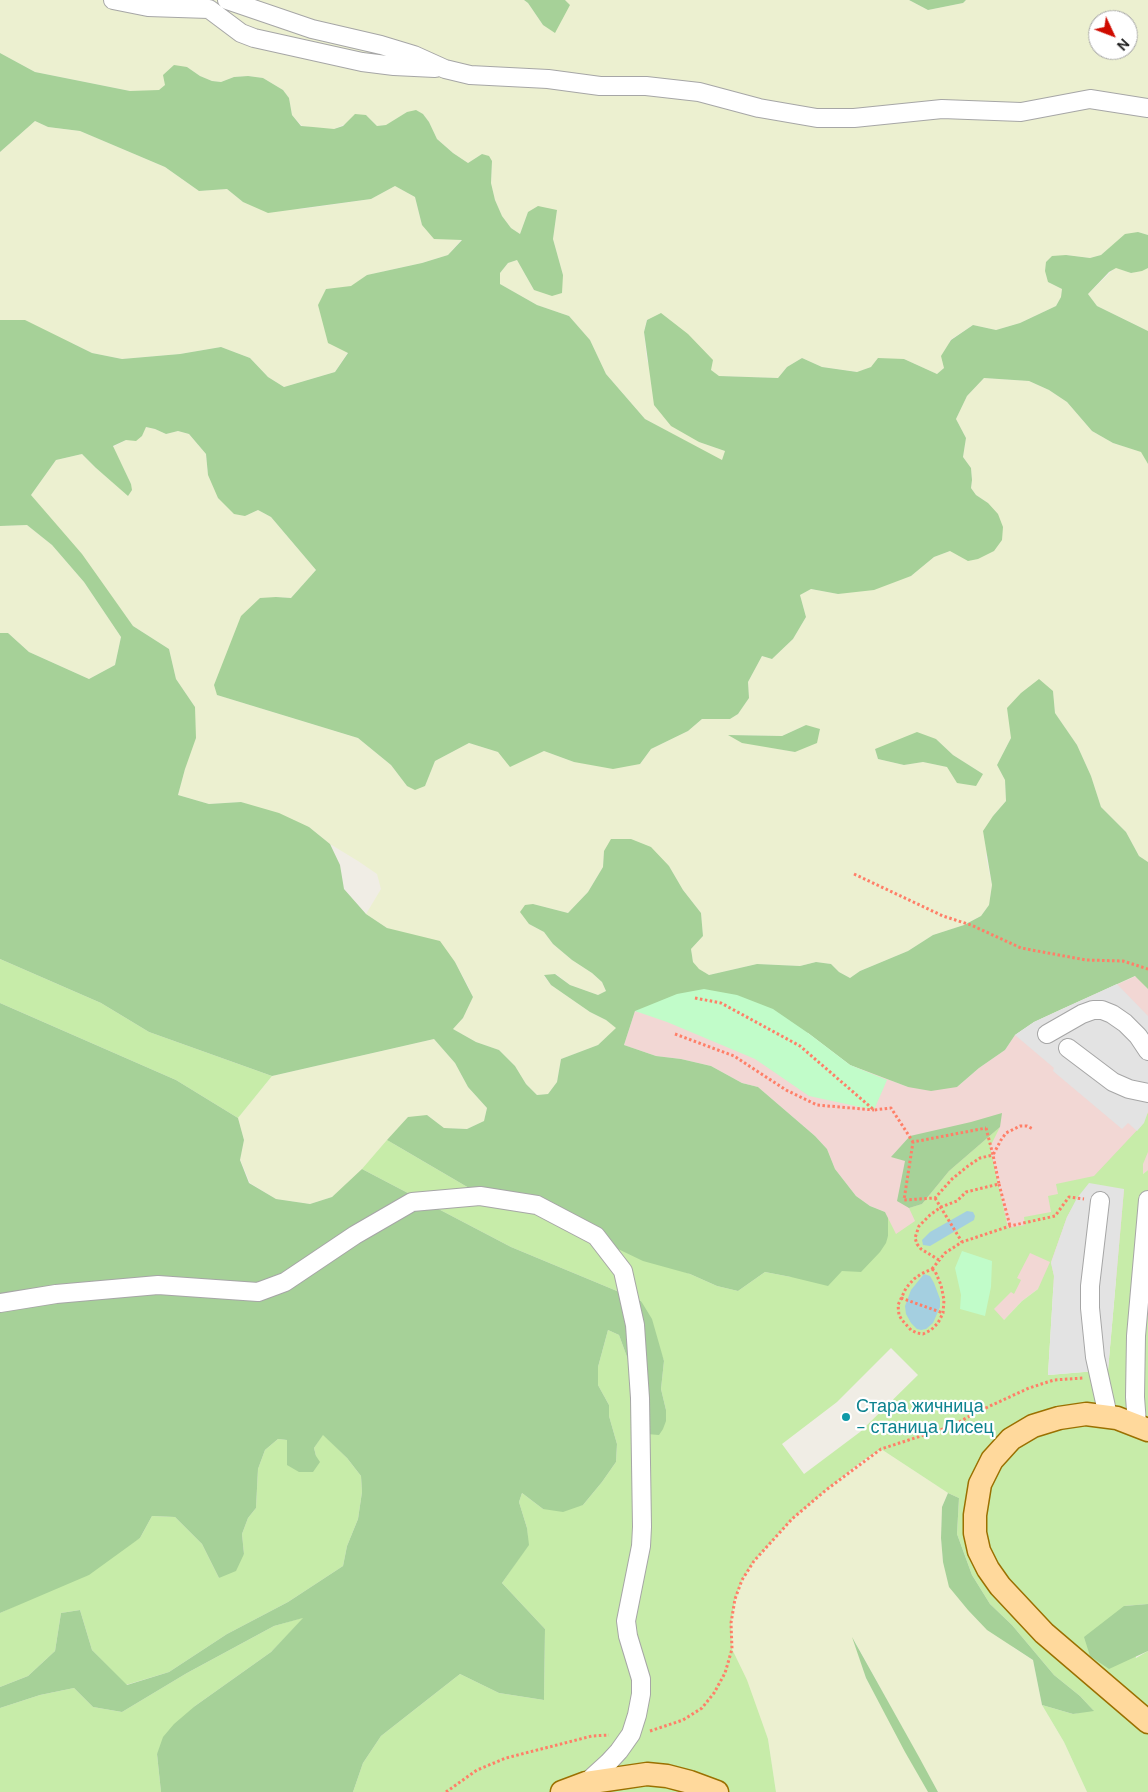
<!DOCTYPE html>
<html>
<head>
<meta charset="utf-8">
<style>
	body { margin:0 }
	#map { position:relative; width:1148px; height:1792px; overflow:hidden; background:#f0ede5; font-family:"DM Sans",sans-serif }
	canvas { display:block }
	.north { position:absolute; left:1088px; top:10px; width:50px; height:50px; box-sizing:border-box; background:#fff; border:1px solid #a5a5a5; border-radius:50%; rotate:133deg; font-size:14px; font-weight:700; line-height:20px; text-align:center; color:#1f1f1f }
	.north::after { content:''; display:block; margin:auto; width:18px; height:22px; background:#cf0b00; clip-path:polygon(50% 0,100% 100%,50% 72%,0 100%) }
</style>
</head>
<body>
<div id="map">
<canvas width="1148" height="1792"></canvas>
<div class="north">N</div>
</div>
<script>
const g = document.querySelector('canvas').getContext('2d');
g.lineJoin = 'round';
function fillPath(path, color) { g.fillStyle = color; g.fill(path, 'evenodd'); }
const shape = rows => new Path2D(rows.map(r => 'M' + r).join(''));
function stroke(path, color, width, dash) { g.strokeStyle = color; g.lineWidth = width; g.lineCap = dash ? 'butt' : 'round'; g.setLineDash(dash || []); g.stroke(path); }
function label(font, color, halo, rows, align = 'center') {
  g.font = font + ' "DM Sans",sans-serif'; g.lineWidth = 4.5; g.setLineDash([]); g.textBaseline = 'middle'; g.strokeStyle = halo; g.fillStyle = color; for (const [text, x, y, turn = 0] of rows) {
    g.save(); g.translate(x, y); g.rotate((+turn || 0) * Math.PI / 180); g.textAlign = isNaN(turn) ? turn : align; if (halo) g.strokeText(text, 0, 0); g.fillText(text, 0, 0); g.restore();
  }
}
const commercial = shape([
	[1136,976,1148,989,1148,1170,1143,1174,1132,1279,1038,1289,1022,1301,1004,1320,949,1369,885,1212,870,1206,856,1196,835,1169,827,1149,815,1136,758,1087,742,1083,711,1066,681,1059,656,1056,624,1045,635,1011,850,1065,908,1087,957,1087,979,1068,1005,1050,1015,1035,1093,995]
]);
const farmland = shape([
	[0,0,524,0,528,3,543,25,569,5,565,0,909,0,928,10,963,3,966,0,1148,0,1148,235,1138,232,1113,245,1101,255,1090,258,1066,255,1048,282,1062,289,1061,297,1056,306,1020,323,996,330,973,325,950,340,944,368,937,374,904,359,871,367,858,372,822,367,802,358,787,367,778,378,718,376,647,319,644,332,647,361,699,442,725,451,722,461,645,419,606,374,590,340,569,316,537,305,500,284,500,273,508,263,517,260,534,290,563,275,553,239,557,210,528,212,520,234,511,228,502,216,495,200,491,183,492,161,482,154,468,163,453,153,437,139,429,122,423,114,407,112,387,125,377,126,366,115,334,129,326,129,302,126,292,115,289,98,283,90,263,78,248,76,234,77,221,82,212,81,200,76,187,67,159,91,130,91,35,72,0,53],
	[1098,20,1128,20,1128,50,1098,50],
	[35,121,48,127,80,131,165,167,199,191,227,189,243,202,301,209,371,199,395,186,415,197,422,225,462,239,448,255,422,263,367,275,351,287,326,289,348,352,335,372,284,387,268,377,250,358,221,347,180,354,122,359,92,353,74,344,0,320,0,152],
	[1116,267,1131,273,1148,268,1148,331,1097,306,1088,294],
	[984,378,1029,381,1049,390,1067,402,1092,431,1113,443,1142,452,1148,464,1148,862,1139,856,1126,832,1101,807,1091,776,1077,745,1055,713,1053,691,1011,738,997,765,1005,780,1006,801,993,816,986,857,992,885,989,905,981,916,964,925,933,935,908,951,860,971,850,978,839,972,831,964,816,962,800,966,757,964,709,975,698,969,693,962,691,949,703,936,701,913,683,890,669,866,604,851,603,867,588,892,568,913,533,904,529,924,544,932,553,944,572,960,592,973,602,982,606,991,598,995,570,985,556,974,544,976,551,985,590,1012,606,1020,617,1028,598,1045,561,1059,557,1082,548,1094,537,1095,526,1084,515,1066,499,1050,476,1042,453,1029,463,1018,473,997,468,986,455,962,387,928,366,914,381,889,377,874,358,861,330,844,309,827,241,802,209,804,178,795,185,769,195,707,176,679,169,649,133,626,110,595,31,495,56,460,82,454,96,468,128,495,131,484,113,447,126,440,142,436,145,427,155,429,166,434,178,431,189,434,206,454,208,475,245,516,258,510,271,517,316,570,291,598,276,597,217,695,358,738,391,765,407,786,425,786,435,761,469,743,498,752,531,756,544,751,574,762,640,764,651,749,688,731,702,719,730,719,738,714,749,698,748,682,762,656,772,659,793,639,806,617,800,595,811,589,838,594,911,576,934,557,950,551,988,503,976,495,971,488,972,480,971,468,963,457,966,438,956,419,967,396],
	[806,725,795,752,773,748,729,735,782,736],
	[936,739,953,755,983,774,923,762,904,765,878,759,875,749],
	[27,525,52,545,84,582,121,637,115,665,89,679,29,652,8,633,0,633,0,526],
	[434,1039,455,1063,468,1087,487,1108,484,1121,467,1129,444,1128,427,1115,332,1197,310,1204,276,1199,250,1183,240,1159,244,1140,238,1118,272,1076],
	[881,1449,948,1493,942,1507,941,1538,943,1562,1014,1648,1033,1660,1042,1705,1064,1742,1087,1792,938,1792,854,1640,866,1678,928,1792,776,1792,768,1739,732,1649,731,1623,735,1599,742,1580,754,1561,792,1519,826,1490]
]);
const grass = shape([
	[0,959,101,1003,149,1032,272,1076,238,1118,176,1080,0,1003],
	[1148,1112,1148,1152,1143,1164,1143,1174,1148,1170,1148,1604,1124,1606,1136,1658,1148,1651,1148,1792,1087,1792,1064,1742,1042,1705,1073,1714,1093,1710,1080,1696,1054,1675,1012,1625,990,1604,972,1575,957,1534,959,1498,948,1493,881,1449,861,1462,826,1490,792,1519,754,1561,742,1580,735,1599,731,1623,732,1649,747,1680,768,1739,776,1792,353,1792,363,1763,381,1736,460,1674,499,1693,544,1700,545,1629,502,1583,528,1545,527,1528,519,1502,522,1493,543,1509,583,1505,602,1482,616,1462,617,1444,609,1416,609,1405,598,1385,598,1367,608,1330,619,1335,635,1379,666,1410,661,1389,664,1361,641,1301,511,1247,362,1169,387,1140,469,1188,545,1214,690,1274,717,1286,738,1291,765,1272,791,1277,842,1271,888,1236,888,1218,896,1234,915,1221,909,1208,922,1204,949,1171,1000,1127,990,1147,1008,1228,1025,1225,1024,1217,1051,1212,1048,1196,1058,1194,1056,1184,1094,1176,1141,1126],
	[1124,1189,1108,1370,1048,1375,1054,1276,1051,1262,1067,1217,1079,1196],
	[1030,1253,1050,1262,1038,1289,1022,1301,1004,1320,994,1309,1011,1292,1014,1294,1021,1280,1017,1278],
	[891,1348,918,1375,860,1432,804,1474,782,1444,837,1402],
	[323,1434,347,1458,361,1476,362,1492,358,1519,347,1546,343,1566,288,1602,227,1634,169,1672,126,1685,92,1650,80,1610,61,1613,55,1651,28,1676,0,1687,0,1613,30,1599,140,1538,152,1516,175,1517,202,1544,219,1578,244,1554,242,1534,248,1518,256,1508,258,1469,265,1450,278,1439,287,1440,316,1456,314,1448],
	[305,1617,271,1652,195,1706,157,1754,161,1792,0,1792,0,1708,40,1695,74,1688,93,1707,122,1712,187,1673,274,1626]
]);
const forest = shape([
	[524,0,565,0,570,5,555,33,543,25,528,3],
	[909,0,966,0,963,3,928,10],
	[0,53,35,72,130,91,159,90,165,85,163,75,174,65,187,67,200,76,212,81,221,82,234,77,248,76,263,78,283,90,289,98,292,115,301,126,313,127,334,129,343,126,355,114,366,115,377,126,386,125,407,112,416,110,423,114,429,122,437,139,453,153,468,163,482,154,489,156,492,161,491,183,495,200,502,216,511,228,520,234,528,212,538,206,557,210,553,239,563,275,562,293,552,296,534,290,517,260,508,263,500,273,500,284,537,305,569,316,590,340,606,374,645,419,722,460,725,451,699,442,671,426,654,405,644,332,647,320,661,313,688,334,713,360,711,370,719,376,778,378,787,367,802,358,822,367,857,372,871,367,878,358,904,359,937,374,944,368,941,356,951,340,973,325,996,330,1020,323,1056,306,1061,297,1062,289,1048,282,1045,271,1046,262,1052,256,1066,255,1090,258,1101,255,1125,234,1138,232,1148,235,1148,268,1142,271,1131,273,1116,268,1109,272,1088,294,1097,306,1148,331,1148,464,1141,452,1113,443,1092,431,1067,402,1049,390,1029,381,984,378,967,396,956,419,966,438,963,457,971,468,972,480,971,488,976,495,988,503,998,514,1003,527,1002,540,994,551,978,559,968,561,950,551,934,557,911,576,874,590,838,594,811,589,800,595,806,617,793,639,772,659,762,656,748,682,749,698,738,714,730,719,702,719,688,731,651,749,640,764,613,769,574,762,544,751,510,767,498,752,469,743,435,761,425,786,415,790,407,786,391,765,358,738,217,695,214,685,241,616,260,598,276,597,291,598,316,570,271,517,258,510,245,516,234,514,218,498,208,475,206,454,189,434,178,431,166,434,155,429,146,427,142,436,136,441,126,440,113,446,131,484,132,490,128,496,96,468,82,454,56,460,31,495,82,554,133,626,169,649,176,679,195,707,196,738,185,769,178,795,209,804,241,802,279,813,309,827,330,844,340,865,344,889,366,914,387,928,440,941,455,962,473,997,463,1018,453,1029,476,1042,499,1050,515,1066,526,1084,537,1095,548,1094,557,1082,561,1059,598,1045,616,1028,606,1020,590,1012,551,985,544,975,555,974,570,985,598,995,606,991,602,982,592,973,572,960,553,944,544,932,529,924,520,912,525,905,533,904,568,913,588,892,603,867,604,851,611,839,631,839,651,847,669,866,683,890,701,913,703,936,691,949,693,962,699,969,709,975,757,964,800,966,816,962,831,964,839,972,850,978,860,971,908,951,933,935,964,925,981,916,989,905,992,885,983,831,993,816,1006,801,1005,780,997,765,1011,738,1007,708,1021,693,1039,679,1053,691,1055,713,1077,745,1091,776,1101,807,1126,832,1139,856,1148,862,1148,989,1135,976,1062,1009,1034,1022,1015,1035,1005,1050,979,1068,957,1087,931,1091,908,1087,850,1065,808,1033,635,1011,624,1045,656,1056,681,1059,711,1066,742,1083,758,1087,815,1136,827,1149,835,1169,856,1196,870,1206,885,1212,888,1218,888,1236,886,1243,880,1252,861,1272,842,1271,828,1286,791,1277,765,1272,738,1291,717,1286,690,1274,643,1261,545,1214,469,1188,387,1140,408,1117,427,1115,444,1128,467,1129,484,1121,487,1108,468,1087,455,1063,434,1039,272,1076,149,1032,101,1003,0,959,0,633,8,633,29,652,89,679,115,665,121,637,84,582,52,545,27,525,0,526,0,320,25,320,92,353,122,359,180,354,221,347,250,358,268,377,284,387,335,372,348,353,328,343,318,305,326,289,351,286,367,275,422,263,448,255,462,240,434,239,422,225,415,197,395,186,371,199,268,213,243,202,227,189,199,191,165,167,80,131,48,127,35,121,0,152],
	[806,725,820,729,817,743,795,752,742,743,728,735,782,736],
	[917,732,936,739,953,755,983,774,976,786,957,783,947,767,923,762,904,765,878,759,875,749],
	[0,1003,176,1080,238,1118,244,1140,240,1160,249,1183,276,1199,310,1204,332,1197,362,1169,511,1247,641,1301,652,1319,664,1361,661,1389,666,1410,666,1421,663,1429,659,1435,647,1434,635,1379,619,1335,608,1330,598,1367,598,1385,609,1405,609,1416,617,1444,616,1462,602,1482,583,1505,563,1512,543,1509,522,1493,519,1502,527,1528,529,1545,502,1583,545,1629,544,1700,499,1693,460,1674,381,1736,363,1763,353,1792,161,1792,157,1754,163,1737,174,1724,195,1706,271,1652,303,1618,274,1626,187,1673,122,1712,93,1707,74,1688,40,1695,0,1708,0,1687,28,1676,55,1651,61,1613,80,1610,92,1650,127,1685,169,1672,227,1634,288,1602,343,1566,347,1546,358,1519,362,1492,361,1476,347,1458,323,1435,314,1448,316,1456,320,1462,313,1472,299,1472,287,1465,287,1440,278,1439,265,1450,258,1469,256,1508,248,1518,242,1534,244,1554,236,1571,219,1578,202,1544,175,1517,152,1516,140,1538,89,1575,0,1613],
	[1002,1113,1000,1127,949,1171,922,1204,909,1208,897,1201,905,1161,891,1157,910,1136,971,1122],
	[948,1493,959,1498,957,1534,972,1575,990,1604,1012,1625,1054,1675,1080,1696,1094,1711,1073,1714,1042,1705,1033,1660,987,1630,968,1610,949,1587,943,1562,941,1538,942,1507],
	[1148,1604,1148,1651,1109,1669,1090,1656,1084,1637,1124,1606],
	[852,1637,919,1757,938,1792,928,1792,905,1752,866,1678]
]);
const park = shape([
	[704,989,737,995,773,1009,808,1033,850,1065,887,1080,874,1110,809,1096,755,1059,667,1022,635,1011,677,994],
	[962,1251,992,1261,991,1287,985,1316,960,1309,961,1295,955,1268]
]);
const parking = shape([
	[1117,984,1148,1016,1148,1112,1144,1123,1137,1131,1128,1123,1122,1129,1053,1071,1054,1068,1015,1035,1034,1022],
	[1089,1183,1124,1189,1108,1370,1048,1375,1054,1276,1051,1263,1067,1217,1077,1198]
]);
const water = shape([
	[967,1211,973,1212,975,1216,974,1220,930,1246,923,1245,922,1240,930,1232],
	[924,1274,930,1276,934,1283,940,1299,940,1307,933,1323,926,1329,921,1330,917,1329,911,1323,906,1314,905,1306,911,1290]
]);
const path = shape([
	[854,874,943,916,971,925,1021,948,1086,960,1123,961,1148,969],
	[695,998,721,1003,800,1046,874,1110,891,1108,913,1142],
	[675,1034,734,1056,786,1090,817,1105,874,1110],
	[986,1128,993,1155,980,1158,968,1166,952,1179,935,1198,904,1200,913,1142,986,1128],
	[999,1184,1010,1226],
	[935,1198,962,1242],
	[939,1260,921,1249,917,1244,915,1238,919,1226,930,1215,941,1207,957,1201,966,1192,999,1184,993,1155,1001,1140,1006,1133,1020,1126,1027,1126,1033,1129],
	[932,1269,945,1253,962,1242,1010,1226,1055,1216,1069,1197,1084,1199],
	[932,1269,935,1271,941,1285,944,1300,943,1313,938,1323,931,1330,923,1334,917,1333,911,1330,902,1320,899,1315,898,1305,906,1288,914,1279,921,1274,932,1269],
	[901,1298,943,1313],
	[650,1731,683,1720,702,1708,714,1693,725,1673,732,1649,731,1623,735,1599,742,1580,754,1561,792,1519,826,1490,881,1449,952,1426,977,1412,1029,1388,1054,1380,1083,1378],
	[446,1792,477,1770,506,1758,592,1736,609,1735]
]);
const minor = shape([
	[113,0,148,7,209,9,241,33,254,38,362,62,394,66,435,68],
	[227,0,312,29,381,45,414,55,445,69,470,75,548,79,600,86,646,86,699,92,759,108,817,118,854,118,942,109,1021,112,1090,99,1148,108],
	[1047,1034,1082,1014,1093,1010,1102,1010,1112,1014,1125,1023,1138,1036,1148,1051],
	[1068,1048,1113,1082,1129,1089,1148,1093],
	[1100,1201,1090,1286,1090,1308,1095,1357,1108,1416],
	[0,1303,56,1294,158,1285,258,1292,285,1282,355,1235,412,1202,480,1196,537,1205,596,1236,623,1271,635,1325,640,1398,642,1527,641,1546,626,1621,628,1636,641,1679,641,1694,637,1715,631,1734,619,1751,608,1763,586,1783],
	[1137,1424,1135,1397,1136,1336,1148,1200]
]);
const major = shape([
	[1148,1430,1117,1418,1086,1414,1059,1418,1033,1426,1011,1439,992,1460,980,1484,975,1515,975,1533,979,1551,988,1569,1000,1586,1044,1633,1148,1722],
	[562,1792,586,1783,647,1774,667,1776,690,1782,717,1792]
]);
const markers = [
	[846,1417,5,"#0f9aa8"]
];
const cultureNames = [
	["Стара жичница",856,1407],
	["- станица Лисец",856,1428]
];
fillPath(commercial, '#f2d7d4');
fillPath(farmland, '#ecf0d0');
fillPath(grass, '#c7eca9');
fillPath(forest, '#a6d198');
fillPath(park, '#c1fcc9');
fillPath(parking, '#e3e3e3');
fillPath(water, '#a4cfe0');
stroke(minor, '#a6a6a6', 20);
stroke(major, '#9b7000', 25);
stroke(path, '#ff7f68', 3, [2.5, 2.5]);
stroke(minor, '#fff', 18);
stroke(major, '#ffd99c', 22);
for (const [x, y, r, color] of markers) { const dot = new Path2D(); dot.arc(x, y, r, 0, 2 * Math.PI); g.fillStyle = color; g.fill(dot); stroke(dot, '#fff', 2); }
label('18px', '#0d838f', '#fff', cultureNames, 'left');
</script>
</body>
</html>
